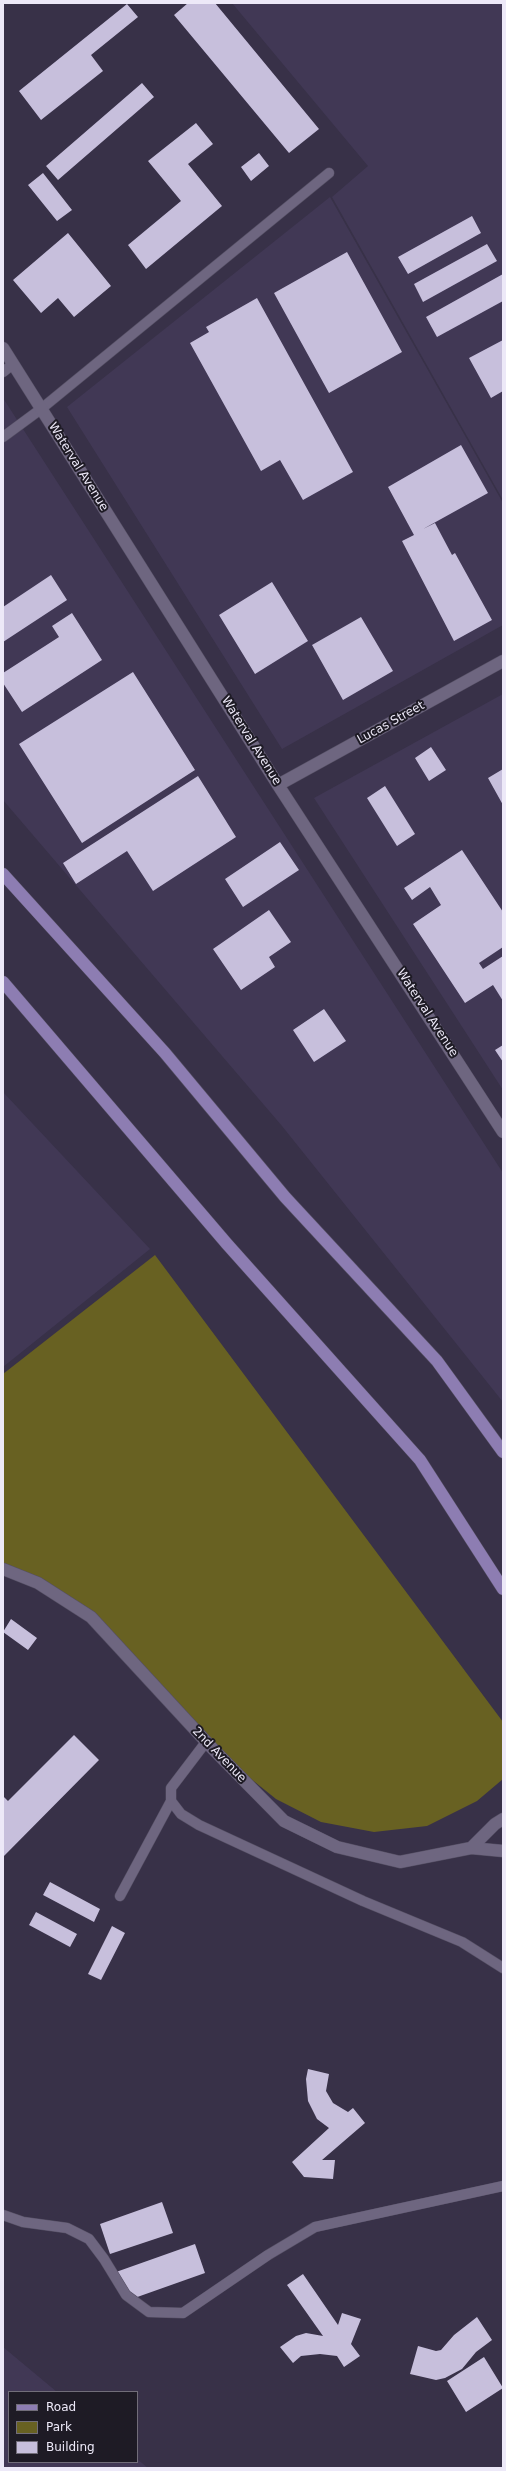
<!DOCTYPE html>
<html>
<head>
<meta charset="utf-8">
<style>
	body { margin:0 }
	#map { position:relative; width:506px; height:2471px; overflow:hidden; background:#383148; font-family:"DejaVu Sans",sans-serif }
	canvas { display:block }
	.frame { position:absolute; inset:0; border:4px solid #ede9f8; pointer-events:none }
	.legend { position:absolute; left:8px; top:2391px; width:130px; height:72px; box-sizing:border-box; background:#1e1b25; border:1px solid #716d79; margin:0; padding:5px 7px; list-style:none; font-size:12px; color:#ede9f8 }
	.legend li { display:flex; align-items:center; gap:8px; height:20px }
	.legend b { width:20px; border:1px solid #716d79 }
</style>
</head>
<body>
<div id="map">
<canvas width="506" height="2471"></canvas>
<div class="frame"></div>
<ul class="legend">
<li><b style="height:5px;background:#8d7db2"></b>Road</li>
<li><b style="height:11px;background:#686122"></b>Park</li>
<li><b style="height:11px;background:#c7bfdc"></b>Building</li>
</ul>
</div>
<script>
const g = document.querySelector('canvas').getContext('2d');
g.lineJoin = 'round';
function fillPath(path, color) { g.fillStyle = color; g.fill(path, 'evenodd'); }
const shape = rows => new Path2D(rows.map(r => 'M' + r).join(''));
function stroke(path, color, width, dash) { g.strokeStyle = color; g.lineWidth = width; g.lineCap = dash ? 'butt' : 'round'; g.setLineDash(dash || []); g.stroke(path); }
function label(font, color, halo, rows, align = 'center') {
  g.font = font + ' "DejaVu Sans",sans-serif'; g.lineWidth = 4; g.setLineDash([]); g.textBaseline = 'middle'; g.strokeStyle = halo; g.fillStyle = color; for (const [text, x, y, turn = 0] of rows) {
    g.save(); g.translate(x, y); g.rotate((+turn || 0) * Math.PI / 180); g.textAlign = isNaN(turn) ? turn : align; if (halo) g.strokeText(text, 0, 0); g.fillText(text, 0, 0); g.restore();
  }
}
const built = shape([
	[232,3,503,3,503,500,332,197,368,166],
	[330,197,503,503,503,625,282,749,67,407],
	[3,398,503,1173,503,1402,282,1126,3,800],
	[503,694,503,1090,314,798],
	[3,1092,150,1249,3,1367],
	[3,2347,57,2392,9,2392,9,2462,137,2462,137,2459,148,2468,3,2468]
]);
const green = shape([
	[155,1255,503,1722,503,1779,477,1801,427,1826,374,1832,321,1822,276,1799,240,1770,66,1598,3,1564,3,1374]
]);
const building = shape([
	[188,3,215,3,319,129,289,153,174,15],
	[127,4,138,17,91,55,103,71,41,120,19,91],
	[142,83,154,97,58,180,46,166],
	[196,123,213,144,188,164,222,206,146,269,128,245,181,201,148,161],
	[259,153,269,166,251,181,241,167],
	[43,173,72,210,57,221,28,185],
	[472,216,481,233,408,274,398,257],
	[68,233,111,286,74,317,58,298,41,313,13,280],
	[487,244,497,261,423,302,414,284],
	[347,252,402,352,329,393,274,293],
	[503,274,503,301,437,337,426,317],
	[257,298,353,472,303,500,280,460,261,471,190,343,209,332,206,327],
	[503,340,503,391,491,398,469,358],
	[461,445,488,493,423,529,435,523,452,555,455,553,492,620,454,641,402,541,414,535,388,487],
	[51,575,67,600,3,642,3,607],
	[272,582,308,641,255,674,219,615],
	[72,613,102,660,22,712,3,683,3,673,59,637,52,626],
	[361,617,393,671,343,700,312,645],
	[133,672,195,770,82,843,19,744],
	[431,747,446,770,429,781,415,758],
	[503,769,503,805,488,778],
	[198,776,236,837,153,891,127,851,76,884,63,863],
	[385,786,415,834,397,846,367,798],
	[280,842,299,870,243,907,225,879],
	[462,850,503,912,503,947,479,963,483,969,503,956,503,1001,493,985,465,1003,413,924,441,905,430,887,412,900,404,888],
	[269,910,291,942,269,957,275,967,241,990,213,949],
	[324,1009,346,1041,314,1062,293,1030],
	[503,1045,503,1062,495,1050],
	[11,1619,37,1638,28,1650,3,1632],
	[74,1735,99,1760,3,1857,3,1796,8,1801],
	[50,1882,100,1909,94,1922,43,1895],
	[36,1912,77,1934,70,1947,29,1925],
	[112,1926,125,1933,101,1980,88,1974],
	[308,2069,329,2074,326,2091,333,2103,348,2112,353,2108,365,2123,322,2160,335,2160,333,2179,304,2177,292,2162,329,2128,317,2119,308,2101,306,2079],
	[162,2202,173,2233,110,2254,100,2224],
	[195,2244,205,2273,126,2301,116,2272],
	[303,2274,338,2325,342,2313,361,2319,351,2344,360,2356,344,2367,337,2356,320,2354,301,2356,293,2363,280,2347,296,2336,306,2333,323,2336,287,2285],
	[477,2317,492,2340,476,2352,462,2369,445,2378,436,2380,410,2374,418,2346,436,2351,441,2350,454,2335],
	[484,2357,503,2388,466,2412,447,2381]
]);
const service = shape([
	[3,372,13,364],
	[3,437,41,409,329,173],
	[206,1742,171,1788,171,1801,181,1814,199,1825,363,1901,462,1942,503,1968],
	[120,1896,171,1801],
	[3,2215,23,2222,67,2228,89,2239,104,2259,126,2295,149,2312,183,2313,268,2255,315,2227,503,2186]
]);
const minor = shape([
	[3,348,278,785,503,1132],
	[278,785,503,661],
	[3,1569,38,1583,91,1617,211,1747,284,1821,337,1847,400,1862,471,1848,503,1851],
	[471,1848,495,1824,503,1819]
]);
const primary = shape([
	[3,874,165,1053,285,1197,437,1361,503,1452],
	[3,982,227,1244,420,1460,503,1589]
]);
const streetNames = [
	["Waterval Avenue",78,467,58],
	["Lucas Street",391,723,-29],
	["Waterval Avenue",251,741,58],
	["Waterval Avenue",427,1013,57],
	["2nd Avenue",219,1755,46]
];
fillPath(built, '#413855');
fillPath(green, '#686122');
fillPath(building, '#c7bfdc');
stroke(service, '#554f63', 11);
stroke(minor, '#554f63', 13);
stroke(primary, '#554f63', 13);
stroke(service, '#6e6680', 10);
stroke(minor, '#6e6680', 12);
stroke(primary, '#8d7db2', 12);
label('12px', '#ede9f8', '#1e1b25', streetNames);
</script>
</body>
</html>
